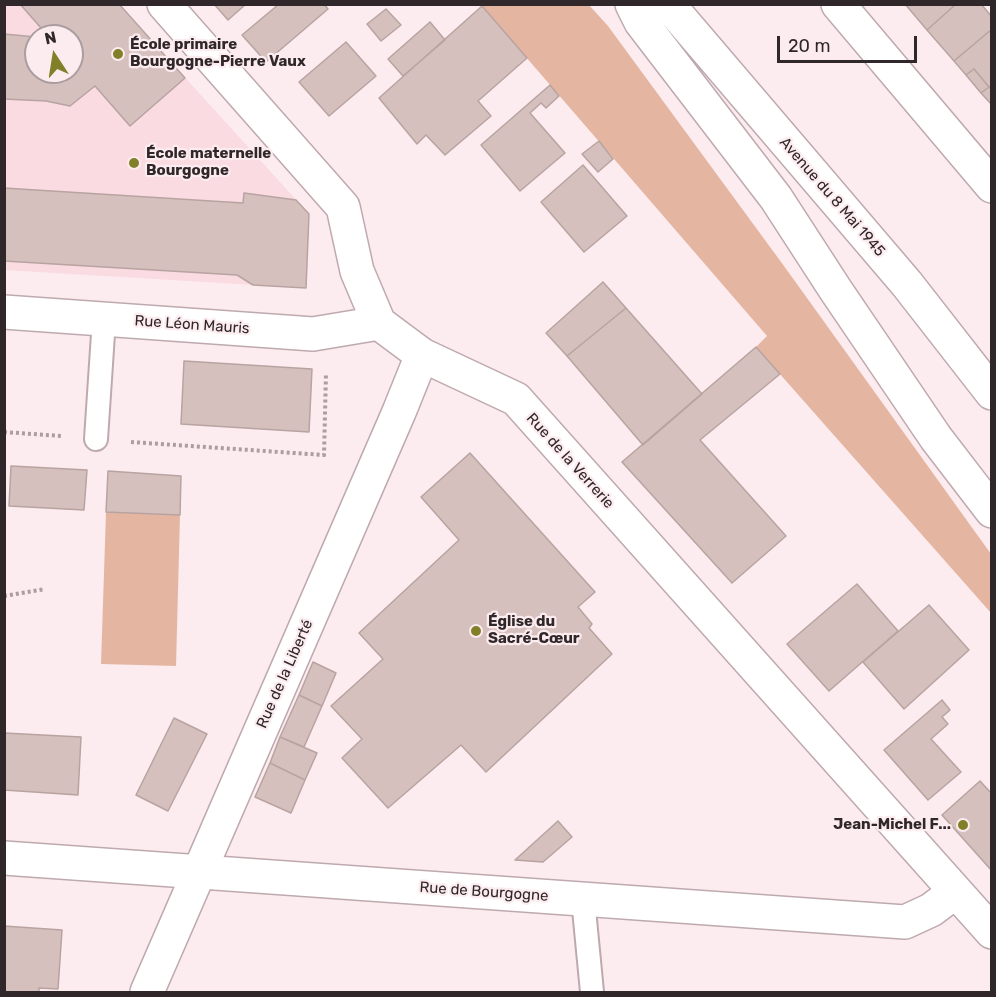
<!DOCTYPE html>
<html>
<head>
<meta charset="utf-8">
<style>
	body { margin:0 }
	#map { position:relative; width:996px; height:997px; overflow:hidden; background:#fcebef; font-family:Rubik,sans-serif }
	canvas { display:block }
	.frame { position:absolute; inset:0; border:6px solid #2f2729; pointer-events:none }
	.north { position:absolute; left:24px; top:24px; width:60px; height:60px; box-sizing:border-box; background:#fcebef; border:2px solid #aa9da0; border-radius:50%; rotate:348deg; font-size:16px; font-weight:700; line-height:24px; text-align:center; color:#2f2729 }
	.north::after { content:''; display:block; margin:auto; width:21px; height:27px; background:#818029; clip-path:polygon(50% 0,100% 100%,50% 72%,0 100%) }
	.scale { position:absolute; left:777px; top:36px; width:140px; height:27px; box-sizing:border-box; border:3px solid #2f2729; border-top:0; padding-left:8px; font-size:18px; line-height:21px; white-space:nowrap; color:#2f2729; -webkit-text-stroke:4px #fcebef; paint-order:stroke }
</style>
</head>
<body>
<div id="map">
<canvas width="996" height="997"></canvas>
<div class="frame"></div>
<div class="north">N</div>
<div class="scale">20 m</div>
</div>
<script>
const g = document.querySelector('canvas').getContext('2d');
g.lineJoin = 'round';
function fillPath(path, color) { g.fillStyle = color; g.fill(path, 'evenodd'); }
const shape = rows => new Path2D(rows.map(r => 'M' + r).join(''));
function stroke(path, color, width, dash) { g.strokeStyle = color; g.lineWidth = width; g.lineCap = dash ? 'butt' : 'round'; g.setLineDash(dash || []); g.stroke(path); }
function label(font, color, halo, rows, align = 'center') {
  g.font = font + ' Rubik,sans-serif'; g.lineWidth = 4.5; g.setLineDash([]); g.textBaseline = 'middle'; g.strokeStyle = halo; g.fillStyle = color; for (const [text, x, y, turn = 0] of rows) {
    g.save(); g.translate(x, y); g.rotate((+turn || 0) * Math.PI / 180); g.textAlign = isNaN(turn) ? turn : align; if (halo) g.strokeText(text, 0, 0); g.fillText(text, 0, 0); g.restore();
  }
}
const built = shape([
	[4,5,119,5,309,214,306,288,5,270],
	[36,36,72,36,72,72,36,72]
]);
const green = shape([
	[481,5,589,5,608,26,784,266,991,554,991,613,756,347,767,336],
	[106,512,180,515,176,666,101,664]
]);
const building = shape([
	[20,4,119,4,185,78,130,126,95,86,70,106,46,101,4,99,4,34,36,37,36,72,72,72,72,36,48,36,20,4],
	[214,4,246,4,228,20,214,4],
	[279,4,324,4,328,9,266,62,242,35,279,4],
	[905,4,956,4,927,30,905,4],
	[956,4,981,4,992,17,992,29,954,61,927,30,956,4],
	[482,6,527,58,478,101,491,116,445,155,426,135,417,144,379,98,482,6],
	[386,9,401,25,381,41,367,24,386,9],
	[430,22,445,40,403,76,388,59,430,22],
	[992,29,992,85,989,87,974,69,966,75,954,61,992,29],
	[346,42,376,76,329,116,299,82,346,42],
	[974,69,989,87,981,93,966,75,974,69],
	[550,85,559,96,546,108,541,103,530,113,565,153,520,191,481,145,550,85],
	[989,87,992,90,992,105,981,93,989,87],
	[599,141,613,159,598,172,582,154,599,141],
	[583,165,627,216,584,252,541,202,583,165],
	[4,188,243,203,244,193,296,200,309,214,306,288,253,285,237,275,4,261,4,188],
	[603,282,626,308,567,356,546,333,603,282],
	[626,308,702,394,643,445,567,356,626,308],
	[756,347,780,374,700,440,786,536,732,583,622,462,756,347],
	[184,361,312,369,309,432,181,424,184,361],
	[470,453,595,592,578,607,592,624,589,628,612,654,486,772,461,745,388,808,342,758,362,739,331,706,383,659,359,633,459,540,421,497,470,453],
	[11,466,87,470,84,510,9,506,11,466],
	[108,471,181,476,180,515,106,512,108,471],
	[857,584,898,631,829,691,787,644,857,584],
	[929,605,969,650,904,709,863,662,929,605],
	[313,662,336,673,322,706,299,695,313,662],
	[299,695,322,706,304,747,280,737,299,695],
	[942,700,950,710,942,717,948,724,931,739,961,772,928,800,884,750,942,700],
	[174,718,207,734,168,811,136,795,174,718],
	[4,733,81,737,78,795,4,790,4,733],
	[280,737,317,753,305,780,270,763,280,737],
	[270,763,305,780,291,813,255,797,270,763],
	[980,781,992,794,992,871,942,815,980,781],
	[558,821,572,837,543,862,515,860,558,821],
	[4,926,62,930,58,989,39,988,39,992,4,992,4,926]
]);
const path = shape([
	[4,432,61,436],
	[131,442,324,455,326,373],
	[4,596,45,589]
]);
const lane = shape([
	[96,439,104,319],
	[583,899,592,992]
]);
const street = shape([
	[164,4,343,207,357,271,379,323,422,355,516,399,992,932],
	[838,4,992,186],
	[4,312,313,334,379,323],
	[4,858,905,922,931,910,955,892],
	[147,992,399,412,422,355]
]);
const primary = shape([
	[632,4,641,22,776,198,835,289,936,438,992,511],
	[668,4,907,284,992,393]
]);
const markers = [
	[118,54,6,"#818029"],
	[134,163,6,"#818029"],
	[476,631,6,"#818029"],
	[963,825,6,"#818029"]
];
const poiNames = [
	["École primaire",130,45],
	["Bourgogne-Pierre Vaux",130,62],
	["École maternelle",146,154],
	["Bourgogne",146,171],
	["Église du",488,622],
	["Sacré-Cœur",488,639],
	["Jean-Michel F...",951,825,"right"]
];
const streetNames = [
	["Avenue du 8 Mai 1945",832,197,49],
	["Rue Léon Mauris",192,325,4],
	["Rue de la Verrerie",570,461,48],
	["Rue de la Liberté",285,674,-66],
	["Rue de Bourgogne",484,892,4]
];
fillPath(built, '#f9dbe1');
fillPath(green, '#e4b6a1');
fillPath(building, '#d5c0be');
stroke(building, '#b8a3a1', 1.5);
stroke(lane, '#beaaae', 26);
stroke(street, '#beaaae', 36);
stroke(primary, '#beaaae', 36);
stroke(path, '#ab9da0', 4, [3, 3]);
stroke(lane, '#fff', 22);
stroke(street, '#fff', 33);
stroke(primary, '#fff', 33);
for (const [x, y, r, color] of markers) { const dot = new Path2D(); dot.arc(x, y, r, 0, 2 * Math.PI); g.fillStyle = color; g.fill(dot); stroke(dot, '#fcebef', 2); }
label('bold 15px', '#2f2729', '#fcebef', poiNames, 'left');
label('15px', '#2f2729', '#fcebef', streetNames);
</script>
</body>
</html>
